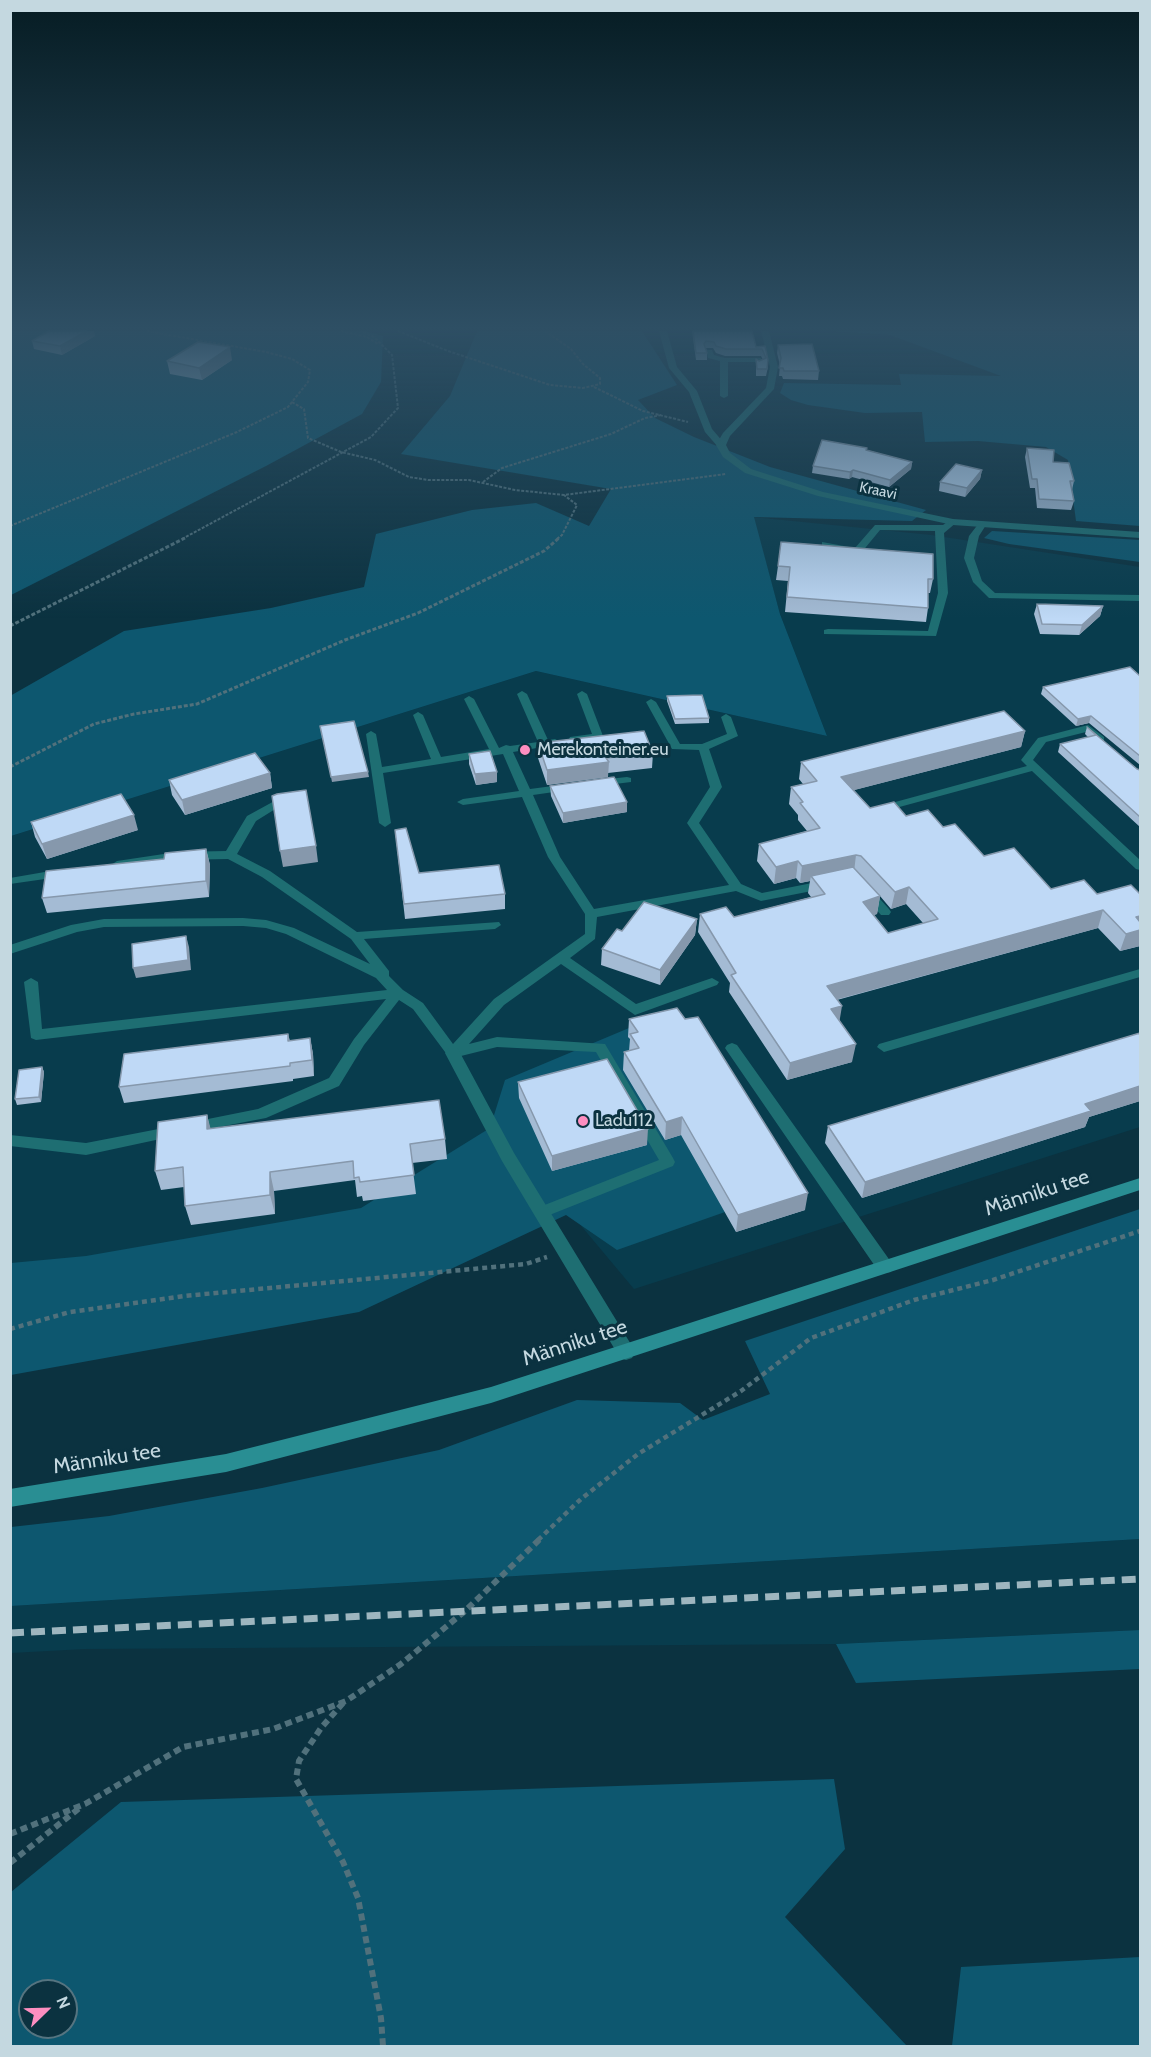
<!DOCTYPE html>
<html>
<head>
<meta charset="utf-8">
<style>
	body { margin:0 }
	#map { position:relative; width:1151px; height:2057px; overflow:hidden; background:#0b3240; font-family:Cabin,sans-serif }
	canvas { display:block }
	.frame { position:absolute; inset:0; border:12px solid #c4d8e0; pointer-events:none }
	.north { position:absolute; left:18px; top:1979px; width:60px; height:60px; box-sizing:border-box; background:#0b3240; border:2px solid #557480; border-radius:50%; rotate:67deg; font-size:16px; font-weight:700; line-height:24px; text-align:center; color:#c4d8e0 }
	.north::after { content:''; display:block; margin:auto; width:21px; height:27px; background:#fd8ec0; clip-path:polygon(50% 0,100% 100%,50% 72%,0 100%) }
</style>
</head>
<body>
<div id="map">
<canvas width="1151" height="2057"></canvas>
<div class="frame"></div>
<div class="north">N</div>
</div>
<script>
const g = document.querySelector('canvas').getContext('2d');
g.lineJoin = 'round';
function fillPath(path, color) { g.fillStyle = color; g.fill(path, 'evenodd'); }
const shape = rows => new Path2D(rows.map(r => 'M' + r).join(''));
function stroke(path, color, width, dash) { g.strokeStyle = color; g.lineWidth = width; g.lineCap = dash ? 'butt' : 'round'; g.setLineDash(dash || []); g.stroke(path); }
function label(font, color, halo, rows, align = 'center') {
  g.font = font + ' Cabin,sans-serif'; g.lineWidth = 6; g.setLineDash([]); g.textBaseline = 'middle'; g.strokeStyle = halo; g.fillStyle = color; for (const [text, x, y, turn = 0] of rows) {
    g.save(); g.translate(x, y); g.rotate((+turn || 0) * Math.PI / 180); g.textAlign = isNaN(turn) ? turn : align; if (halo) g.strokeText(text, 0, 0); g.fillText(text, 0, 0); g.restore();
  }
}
const built = shape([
	[753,517,931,535,1140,567,1140,1127,634,1289,536,1172,11,1285,11,836,536,671,827,736,780,614],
	[1140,1539,1140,1630,836,1644,85,1649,11,1653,11,1606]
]);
const green = shape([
	[11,331,366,331,383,336,381,382,362,414,266,466,11,595],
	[477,331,642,331,677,385,638,400,655,418,694,437,770,467,926,510,912,521,754,517,780,614,827,736,536,671,11,836,10,696,124,631,271,608,364,587,376,534,472,510,536,503,589,526,611,489,401,454,450,396],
	[830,331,1140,331,1140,526,1076,521,1068,460,1046,447,978,441,925,442,922,412,865,413,808,405,791,400,780,393,784,383,901,385,899,374,1001,376,890,335],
	[992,531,1140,540,1140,562,1009,544,984,538],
	[629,1028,725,1212,617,1250,566,1215,359,1312,11,1375,11,1263,86,1256,361,1208,490,1128,505,1080],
	[1140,1209,1140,1539,11,1606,11,1527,109,1516,262,1488,439,1450,577,1400,680,1403,703,1420,770,1394,745,1341],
	[1140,1630,1140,1669,856,1683,836,1644],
	[834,1779,845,1849,785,1917,907,2046,11,2046,11,1892,121,1802],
	[30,1991,66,1991,66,2027,30,2027],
	[1140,1957,1140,2046,952,2046,961,1967]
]);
const pathFar3 = shape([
	[341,331,367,337,378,344],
	[398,331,448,351,550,385,583,388,600,384,600,378,583,364,571,349,545,331],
	[594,387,643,411,688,422],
	[292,402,304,409,308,438,341,452,375,460,409,477,428,480,469,480,515,490,564,495,726,474],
	[483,482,502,468,611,434,645,418,662,415],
	[10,526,237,432,288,407,308,382,310,370,292,359,266,352,146,331],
	[182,539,371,437,398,408,392,355,374,337,361,331],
	[557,539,562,535,577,505,564,495]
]);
const pathFar2 = shape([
	[10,626,185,538],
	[10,767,94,724,134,714,197,704,345,640,418,613,544,551,559,538]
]);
const pathFar1 = shape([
	[10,1329,70,1312,184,1296,526,1264,547,1257],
	[538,1540,581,1499,638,1454,741,1391,811,1338,914,1300,993,1280,1140,1231]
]);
const path = shape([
	[343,1703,321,1728,299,1761,296,1779,343,1862,358,1898,381,2018,383,2046],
	[10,1834,85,1804,183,1747,273,1729,346,1701,401,1664,465,1611,540,1539],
	[10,1863,82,1806]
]);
const lane = shape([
	[659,331,667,331,677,367,697,391,712,429,724,443,724,447,718,447,705,432,689,392,669,368,659,331],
	[706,350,712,350,714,355,725,358,761,358,763,364,759,366,755,362,728,362,728,396,724,398,720,396,720,361,708,358,706,350],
	[950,520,957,522,944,533,948,593,936,636,824,634,824,630,828,629,928,631,938,593,935,531,880,530,861,553,858,554,822,546,822,542,855,548,875,525,943,525,950,520],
	[982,522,986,525,979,536,974,558,982,581,995,593,1140,595,1140,601,989,598,973,582,964,558,969,536,979,523,982,522],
	[522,691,527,694,548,740,555,739,560,742,555,745,513,752,530,789,568,784,574,787,568,790,533,795,560,857,594,909,729,885,687,823,710,787,699,750,672,749,646,702,651,699,656,702,680,744,702,744,727,734,721,717,726,714,731,717,738,736,709,749,722,787,699,823,741,884,762,893,827,880,833,884,827,888,761,901,736,891,597,917,595,939,570,958,636,1004,712,978,719,982,717,985,635,1015,561,964,504,1005,469,1044,497,1037,605,1044,673,1158,675,1162,673,1166,547,1216,542,1218,537,1216,534,1212,537,1208,659,1160,596,1052,497,1047,453,1058,448,1056,413,1009,399,1000,364,1045,339,1086,266,1118,193,1132,188,1131,186,1127,188,1123,258,1109,329,1078,354,1039,386,999,36,1040,31,1038,24,982,31,978,38,982,42,1029,387,990,376,978,286,934,266,928,243,926,104,927,77,932,10,954,10,945,71,925,104,919,243,918,266,920,294,928,370,964,351,939,262,877,228,859,177,860,117,869,111,865,117,861,177,852,226,851,247,816,289,793,295,796,293,798,256,821,237,854,270,871,357,932,499,922,501,925,495,929,364,939,389,971,389,976,403,990,423,1003,453,1044,494,999,585,934,585,914,548,857,522,797,463,805,457,802,463,799,519,791,503,754,383,773,391,823,385,827,379,823,366,734,371,731,376,734,382,767,431,759,413,715,418,712,423,715,441,757,489,749,464,699,469,696,474,699,499,748,506,745,510,746,538,742,517,694,522,691],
	[582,691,587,694,603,736,598,739,574,742,569,739,570,737,592,734,577,694,582,691],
	[1088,725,1104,737,1104,741,1096,741,1086,732,1046,742,1033,760,1140,860,1140,870,1136,869,1032,771,881,812,875,809,877,807,1027,766,1021,760,1038,738,1088,725],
	[627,777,631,778,631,782,599,786,593,783,599,780,627,777],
	[62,869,68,873,66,876,10,884,10,878,62,869],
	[866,887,870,888,889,909,891,912,889,915,881,915,862,894,860,891,862,888,866,887],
	[1140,969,1140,977,884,1052,877,1047,879,1044,1140,969],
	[732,1043,737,1045,891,1262,893,1267,891,1272,885,1273,879,1272,727,1051,725,1048,727,1045,732,1043],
	[174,1126,179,1127,181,1131,179,1135,86,1155,10,1146,10,1135,86,1143,174,1126]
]);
const street = shape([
	[761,331,769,331,778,367,774,389,730,436,726,445,730,453,751,469,823,492,953,519,1140,532,1140,538,953,525,818,496,745,473,723,457,716,445,723,433,766,388,770,367,761,331],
	[453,1048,458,1049,514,1153,632,1346,635,1352,632,1358,626,1360,620,1358,502,1161,445,1053,448,1049,453,1048]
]);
const secondary = shape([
	[1140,1178,1140,1190,491,1403,226,1472,10,1507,10,1489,226,1454,491,1387,1140,1178]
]);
const rail = shape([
	[10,1633,1140,1579]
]);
const wall = shape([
	[692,331,752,331,756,347,765,346,768,367,766,376,756,376,756,359,759,361,763,360,761,356,725,356,716,353,713,348,706,348,707,353,707,360,696,360],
	[95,336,62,355,34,349,32,341],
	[778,345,819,371,818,380,783,379,782,376,779,376,780,365,777,353],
	[232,360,202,380,170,374,167,361],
	[867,448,867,450,912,462,911,469,889,487,852,477,849,479,812,473,813,466],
	[1027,448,1053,462,1074,481,1072,490,1074,501,1071,510,1037,508,1035,488,1030,488,1025,457],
	[982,470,980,479,965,497,939,491,940,482],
	[778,566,933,579,930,593,928,593,928,608,926,622,785,612,788,581,776,580],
	[1037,604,1103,606,1100,616,1079,635,1040,634,1034,614],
	[1140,676,1140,765,1089,723,1076,726,1041,694,1043,687],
	[667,696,709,718,709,723,675,724,667,701],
	[1087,727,1137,769,1140,770,1140,827,1058,752,1060,744,1088,737,1085,734],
	[1025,731,1021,747,854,790,870,808,906,816,943,827,984,856,1051,889,1084,880,1140,946,1120,951,1098,928,837,1000,839,1021,852,1062,787,1080,729,992,730,983,698,932,700,914,734,917,811,897,808,893,810,881,800,883,796,878,774,884,757,861,759,844,807,831,798,820,798,815,789,804,791,787,803,784,799,779,801,762],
	[880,896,891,909,906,904,923,923,888,933,874,915,877,914],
	[538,743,653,753,652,768,608,773,608,777,547,785,538,758],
	[469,754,497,772,497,782,476,785,469,764],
	[270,773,272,788,185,815,172,795,169,780],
	[550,786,627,802,627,812,563,823,551,796],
	[31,822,138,830,47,859,35,837],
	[395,830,419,873,505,894,505,909,405,919],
	[206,849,210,865,209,897,47,913,42,898,164,859],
	[697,919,695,935,660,985,601,965,602,949,622,931],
	[629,1019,805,1210,736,1232,681,1135,665,1140,623,1070,624,1052,629,1051,630,1039,628,1037],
	[1140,1033,1140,1101,1089,1117,1085,1127,862,1198,825,1143,828,1126],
	[288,1034,290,1041,310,1038,313,1054,314,1076,293,1079,293,1081,124,1103,119,1087],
	[42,1067,44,1072,41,1102,17,1105,15,1099],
	[518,1082,647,1145,552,1171,519,1098],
	[207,1115,210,1129,445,1139,447,1159,412,1163,416,1194,363,1201,362,1196,357,1197,355,1180,274,1191,275,1214,191,1225,185,1206,184,1187,161,1190,155,1171]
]);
const shadedWall = shape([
	[87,331,94,331,95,336,62,355,60,346],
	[230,347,232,360,202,380,199,368],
	[912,462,911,469,889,487,890,480],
	[853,470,852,477,849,479,850,472],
	[982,470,980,479,965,497,967,488],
	[1103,606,1100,616,1079,635,1082,625],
	[1091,716,1089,723,1076,726,1078,719],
	[1025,731,1021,747,839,794,841,777],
	[609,762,608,777,547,785,547,770],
	[368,772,369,777,332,782,331,777],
	[497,772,497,782,476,785,475,774],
	[270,773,272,788,185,815,182,800],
	[627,802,627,812,563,823,563,813],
	[134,815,138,830,47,859,42,844],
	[316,846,318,862,283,867,280,851],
	[206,849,210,865,209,897,206,881],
	[856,855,854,872,811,876,810,881,800,883,802,866],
	[798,861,796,878,774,884,776,867],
	[909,887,906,904,891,909,895,892],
	[880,896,877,914,860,919,863,902],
	[1103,910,1098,928,824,1003,827,986],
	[1140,916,1140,946,1120,951,1126,934,1136,917],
	[697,919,695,935,660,985,660,970],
	[186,936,189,947,191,970,136,978,133,968],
	[842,1006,839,1024,831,1009],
	[310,1038,313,1054,314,1076,312,1060],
	[856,1044,852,1062,787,1080,790,1063],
	[42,1067,44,1072,41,1102,39,1097],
	[1140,1086,1140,1101,1089,1117,1085,1127,862,1198,865,1182,1085,1104],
	[207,1115,212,1134,207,1129],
	[682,1117,681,1135,665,1140,666,1122],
	[648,1129,647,1145,552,1171,552,1156],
	[270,1172,274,1191,275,1214,270,1195],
	[808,1193,805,1210,736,1232,738,1215]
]);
const building = shape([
	[49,331,87,331,60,346,32,341,49,331],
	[693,331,752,331,756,347,765,346,768,360,767,369,757,369,756,359,759,361,766,358,762,349,726,349,716,346,714,342,706,341,704,344,707,353,696,353,693,331],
	[198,342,230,347,199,368,167,361,198,342],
	[812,344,819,371,784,371,783,368,779,368,781,358,778,345,812,344],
	[822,440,867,448,866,450,912,462,890,480,853,470,850,472,813,466,822,440],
	[1027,448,1054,450,1053,462,1069,463,1074,481,1070,481,1074,501,1039,499,1037,479,1032,479,1027,448],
	[956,464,982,470,967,488,940,482,956,464],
	[781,542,933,554,933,579,928,579,928,608,787,597,790,567,778,566,781,542],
	[1037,604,1103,606,1082,625,1042,624,1037,604],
	[1130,667,1140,676,1140,756,1091,716,1078,719,1043,687,1130,667],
	[702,695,709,718,675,719,667,696,702,695],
	[1004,711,1025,731,841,777,870,808,894,802,906,816,928,810,943,827,955,824,984,856,1014,848,1051,889,1084,880,1097,894,1131,885,1140,894,1140,916,1136,917,1140,922,1140,930,1126,934,1103,910,827,986,842,1006,831,1009,856,1044,790,1063,731,975,736,973,700,914,726,907,734,917,825,894,811,876,853,867,880,896,863,902,888,933,938,919,909,887,895,892,861,856,856,855,802,866,798,861,776,867,759,844,820,828,800,803,803,802,791,787,817,781,801,762,1004,711],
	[354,721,368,772,331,777,320,726,354,721],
	[1087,727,1137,769,1140,770,1140,817,1060,744,1096,735,1087,727],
	[644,731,653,753,606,758,609,762,547,770,538,743,644,731],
	[490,751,497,772,475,774,469,754,490,751],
	[255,753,270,773,182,800,169,780,255,753],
	[614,777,627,802,563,813,550,786,614,777],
	[306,790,316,846,280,851,272,796,277,794,306,790],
	[121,794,134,815,42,844,31,822,121,794],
	[406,828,419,873,499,865,505,894,404,904,395,830,406,828],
	[206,849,206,881,42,898,46,871,164,859,165,853,206,849],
	[644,902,697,919,660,970,602,949,617,929,622,931,644,902],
	[186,936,188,960,133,968,132,944,186,936],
	[677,1008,685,1019,698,1017,808,1193,738,1215,682,1117,666,1122,624,1052,639,1048,630,1034,638,1032,629,1019,677,1008],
	[1140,1033,1140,1086,1085,1104,1091,1111,865,1182,828,1126,1140,1033],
	[288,1034,288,1041,310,1038,312,1060,290,1063,290,1066,119,1087,124,1054,288,1034],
	[607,1059,648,1129,552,1156,518,1082,607,1059],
	[42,1067,39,1097,15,1099,19,1070,42,1067],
	[439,1100,445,1139,410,1144,414,1175,360,1182,359,1177,354,1178,353,1161,270,1172,270,1195,185,1206,183,1167,155,1171,158,1122,207,1115,207,1129,439,1100]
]);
const markers = [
	[525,750,6,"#fd8ec0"],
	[583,1121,6,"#fd8ec0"]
];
const farStreetnames = [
	["Kraavi",878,491,12]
];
const poiNames = [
	["Merekonteiner.eu",537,750],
	["Ladu112",595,1121]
];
const nearStreetnames = [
	["Männiku tee",1037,1193,-18],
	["Männiku tee",575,1343,-18],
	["Männiku tee",107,1459,-9]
];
fillPath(built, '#083c4d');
fillPath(green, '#0d576f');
stroke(pathFar3, '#51717c', 2, [3, 1.5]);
stroke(pathFar2, '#51717c', 3, [4, 2]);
stroke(pathFar1, '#51717c', 4.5, [5, 4]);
stroke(path, '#51717c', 6, [7, 4.5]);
fillPath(lane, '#1e6e72');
fillPath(street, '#1e6e72');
fillPath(secondary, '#298e93');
stroke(rail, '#9eb6bf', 7, [14, 7]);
fillPath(wall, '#a4bbd4');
fillPath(shadedWall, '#8698ac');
fillPath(building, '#bfd9f6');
stroke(building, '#8698ac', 1.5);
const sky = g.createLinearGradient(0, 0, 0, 619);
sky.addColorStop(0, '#061c23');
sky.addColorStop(0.53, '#2e4f64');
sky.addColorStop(1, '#2e4f6400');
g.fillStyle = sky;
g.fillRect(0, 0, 1151, 619);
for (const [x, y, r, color] of markers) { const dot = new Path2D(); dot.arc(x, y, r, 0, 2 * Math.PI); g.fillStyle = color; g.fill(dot); stroke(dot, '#0b3240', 2); }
label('15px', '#c4d8e0', '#0b3240', farStreetnames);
label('18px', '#c4d8e0', '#0b3240', poiNames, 'left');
label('21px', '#c4d8e0', '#0b3240', nearStreetnames);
</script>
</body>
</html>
